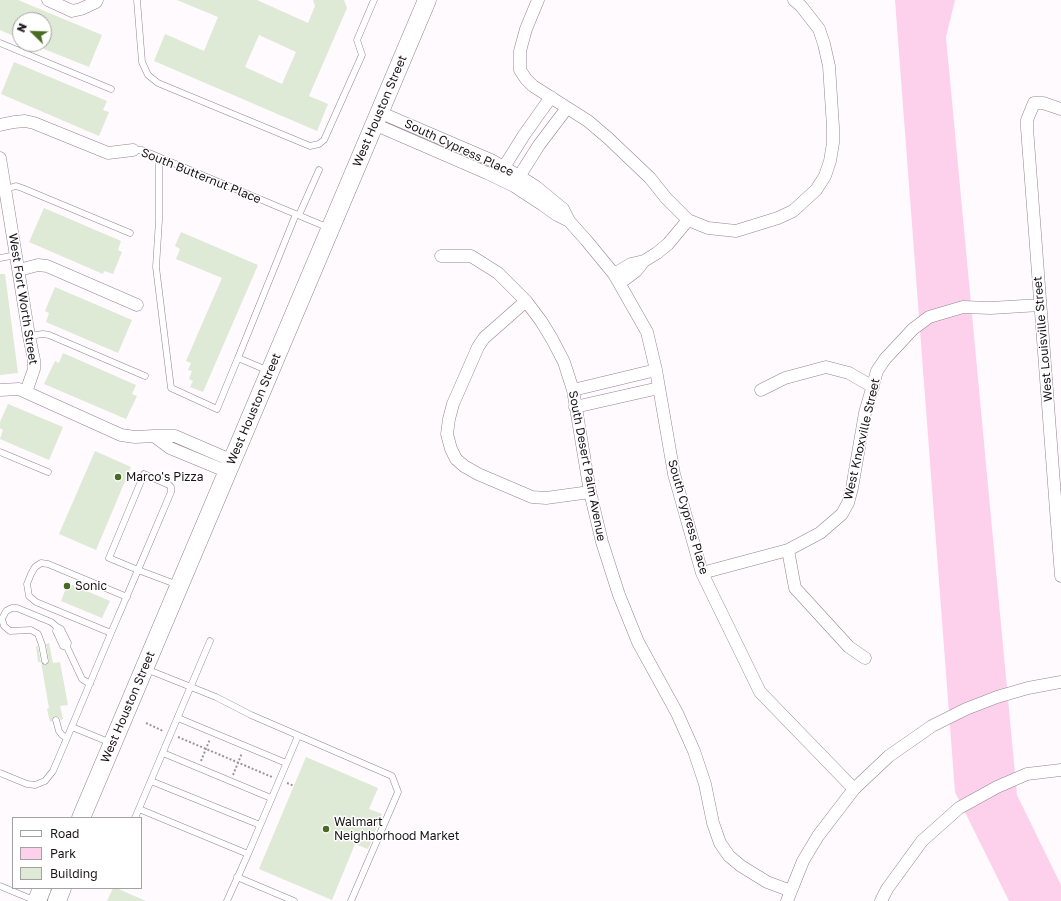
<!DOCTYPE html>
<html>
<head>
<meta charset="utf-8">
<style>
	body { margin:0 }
	#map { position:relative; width:1061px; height:901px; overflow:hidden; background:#fefafd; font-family:"Golos Text",sans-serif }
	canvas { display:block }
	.legend { position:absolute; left:12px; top:817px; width:130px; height:72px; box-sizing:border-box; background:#fff; border:1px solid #a4a1a3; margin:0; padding:5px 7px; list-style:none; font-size:12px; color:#1b1418 }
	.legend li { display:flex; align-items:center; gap:8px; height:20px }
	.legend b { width:20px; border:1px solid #a4a1a3 }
	.north { position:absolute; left:12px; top:12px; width:40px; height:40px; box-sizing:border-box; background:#fff; border:1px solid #a4a1a3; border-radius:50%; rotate:293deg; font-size:11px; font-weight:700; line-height:16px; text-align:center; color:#1b1418 }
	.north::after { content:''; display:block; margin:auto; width:14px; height:18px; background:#486b24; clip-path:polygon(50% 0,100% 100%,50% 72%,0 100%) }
</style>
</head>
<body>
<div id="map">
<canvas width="1061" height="901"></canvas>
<ul class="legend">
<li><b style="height:5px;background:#fff"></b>Road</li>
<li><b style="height:11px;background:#fdd1ec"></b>Park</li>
<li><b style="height:11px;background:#dee9d6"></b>Building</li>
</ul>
<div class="north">N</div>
</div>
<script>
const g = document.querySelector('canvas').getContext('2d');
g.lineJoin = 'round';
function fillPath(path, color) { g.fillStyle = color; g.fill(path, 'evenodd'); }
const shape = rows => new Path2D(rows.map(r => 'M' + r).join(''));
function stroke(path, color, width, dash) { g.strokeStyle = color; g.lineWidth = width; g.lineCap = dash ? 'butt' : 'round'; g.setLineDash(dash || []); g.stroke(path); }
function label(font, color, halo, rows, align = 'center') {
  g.font = font + ' "Golos Text",sans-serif'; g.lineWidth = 3; g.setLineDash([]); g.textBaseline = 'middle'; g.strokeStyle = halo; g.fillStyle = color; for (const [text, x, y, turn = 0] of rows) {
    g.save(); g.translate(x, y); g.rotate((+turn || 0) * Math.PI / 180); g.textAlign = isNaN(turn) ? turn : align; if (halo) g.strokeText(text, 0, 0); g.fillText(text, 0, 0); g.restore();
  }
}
const green = shape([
	[895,0,955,0,946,37,1017,795,1061,885,1061,901,1009,901,955,792]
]);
const building = shape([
	[0,0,18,0,102,35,89,67,44,49,44,20,20,20,20,39,0,30],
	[177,0,257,0,308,23,315,6,313,0,344,0,347,8,309,96,328,104,317,131,154,61,165,34,204,51,218,17],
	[259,35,296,52,282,84,245,67],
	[14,62,107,101,103,110,109,112,99,136,1,94],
	[44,208,121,241,118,250,122,252,113,274,104,271,103,274,29,242],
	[181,232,258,265,203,392,190,387,193,381,189,379,192,371,188,370,191,363,186,361,222,278,176,259,180,249,175,246],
	[0,274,5,274,18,373,0,375],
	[55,287,132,320,118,353,46,322,49,313,45,311],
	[63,353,136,385,132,394,137,396,126,419,44,384,55,361,59,363],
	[8,404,63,427,49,460,0,439,3,430,0,428,0,422],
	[95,451,131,467,96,550,59,534],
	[68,583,110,601,102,618,61,601],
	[49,643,53,663,60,662,68,705,60,706,63,719,61,720,59,717,55,716,53,717,52,721,50,722,47,709,49,708,41,662,38,662,36,646,38,646,41,664,45,665,49,662,46,644],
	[306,757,378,788,369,809,382,814,368,849,355,844,332,900,259,869],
	[113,888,116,888,146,901,107,901]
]);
const path = shape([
	[146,723,163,731],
	[178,737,272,777],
	[201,761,210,739],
	[233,775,242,753],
	[287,783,294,786]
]);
const service = shape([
	[137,0,142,62,148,75,158,83,310,146,319,144,324,140,362,55,357,40,374,0],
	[0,43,111,89],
	[133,150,142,150,329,228],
	[159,157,159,220,156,267,171,388,217,409,238,358],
	[6,189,16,186,22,188,130,233],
	[299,215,319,170],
	[0,258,16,255],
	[29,336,43,334,49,335,145,376],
	[269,371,238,358,296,214],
	[0,452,48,472],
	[57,627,56,631,63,646,67,647,82,679,90,684],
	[111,633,36,602,29,596,27,584,31,574,35,567,41,563,48,564,127,597],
	[45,661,42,645,38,634,31,630,10,631,4,626,2,619,6,611,12,608,17,608,51,622,57,627,61,629,68,643,67,647],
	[146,669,216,697,251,715,392,776,398,792,351,901],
	[178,718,286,763],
	[56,720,59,731,62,735,67,738],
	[72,727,111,743],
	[163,753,271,798],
	[0,773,27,784,35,785,45,781,53,771,67,738,111,633,138,570,171,492,171,487,169,485,144,474,109,558,138,570,178,585],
	[151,781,260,825],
	[139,809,248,854,227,901],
	[135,818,210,641],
	[248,854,298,736],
	[237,877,294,901],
	[0,886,36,901]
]);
const minor = shape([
	[48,0,72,11,81,9,96,2,97,0],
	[538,0,526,29,520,51,520,70,526,79,533,86,588,121,608,138,650,178,666,198,688,220,708,228,736,231,778,218,793,211,816,190,825,176,830,161,833,143,833,127,829,66,824,44,819,29,801,6,794,0],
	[1061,109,1043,103,1034,103,1027,120,1027,128,1061,576],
	[379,112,491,160,519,176,535,186,563,209,569,221,586,240,614,274,647,332,656,370,674,474,702,573,760,692,854,789],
	[374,124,487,173,514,186,543,205,557,215,569,221],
	[0,125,14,122,25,121,34,123,108,153,133,150],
	[0,158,29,336,34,360,34,369,26,392],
	[504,167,524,135,551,97],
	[515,183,539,145,567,108],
	[441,256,471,256,498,273,526,301,541,321,552,339,564,362,573,390,590,492,602,542,619,595,638,642,677,713,694,751,705,784,713,823,720,843,729,856,741,866,767,882,791,891],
	[19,270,38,265,47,266,137,305],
	[614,274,631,264,644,261,657,253,668,244,688,220],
	[620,283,636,271,644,261],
	[526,301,484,338,478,347,453,404,449,419,447,434,451,449,456,459,464,466,478,474,532,497,546,498,590,492],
	[0,390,19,389,121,435,135,437,154,436],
	[573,390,656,370],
	[761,390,785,378,826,367,849,373,873,387],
	[575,407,659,388],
	[228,472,170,448,154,436,175,436,233,461],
	[788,550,795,588,849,647,865,658],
	[702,573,788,550,820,533,842,514,848,503,852,488,865,413,877,371,885,359,913,329,929,317,963,307,991,308,1040,305],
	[787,901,803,861,818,836,854,789,889,756,932,726,966,709,997,697,1028,688,1061,682],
	[881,901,887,889,922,841,959,808,997,787,1027,774,1061,770]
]);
const secondary = shape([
	[81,818,427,0],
	[37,901,42,888],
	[57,901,62,888]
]);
const markers = [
	[118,477,4,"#486b24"],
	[67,586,4,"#486b24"],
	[326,829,4,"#486b24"]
];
const streetNames = [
	["West Houston Street",380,111,-67],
	["South Cypress Place",459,148,25],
	["South Butternut Place",201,176,22],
	["West Fort Worth Street",23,299,81],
	["West Louisville Street",1043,339,-95],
	["West Houston Street",254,409,-67],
	["West Knoxville Street",862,439,-77],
	["South Desert Palm Avenue",587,466,79],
	["South Cypress Place",688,517,74],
	["West Houston Street",128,707,-67]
];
const poiNames = [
	["Marco's Pizza",126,477],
	["Sonic",75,586],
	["Walmart",334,822],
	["Neighborhood Market",334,836]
];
fillPath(green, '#fdd1ec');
fillPath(building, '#dee9d6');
stroke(service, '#96848f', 7);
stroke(minor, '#96848f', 13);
stroke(secondary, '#96848f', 19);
stroke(path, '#9a9598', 2, [2, 2]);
stroke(service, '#fff', 6);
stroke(minor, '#fff', 12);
stroke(secondary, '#fff', 18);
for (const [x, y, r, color] of markers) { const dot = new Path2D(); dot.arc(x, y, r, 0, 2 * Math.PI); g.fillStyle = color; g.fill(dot); stroke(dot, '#fff', 1.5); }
label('12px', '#1b1418', '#fff', streetNames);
label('12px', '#1b1418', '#fff', poiNames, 'left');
</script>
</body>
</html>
